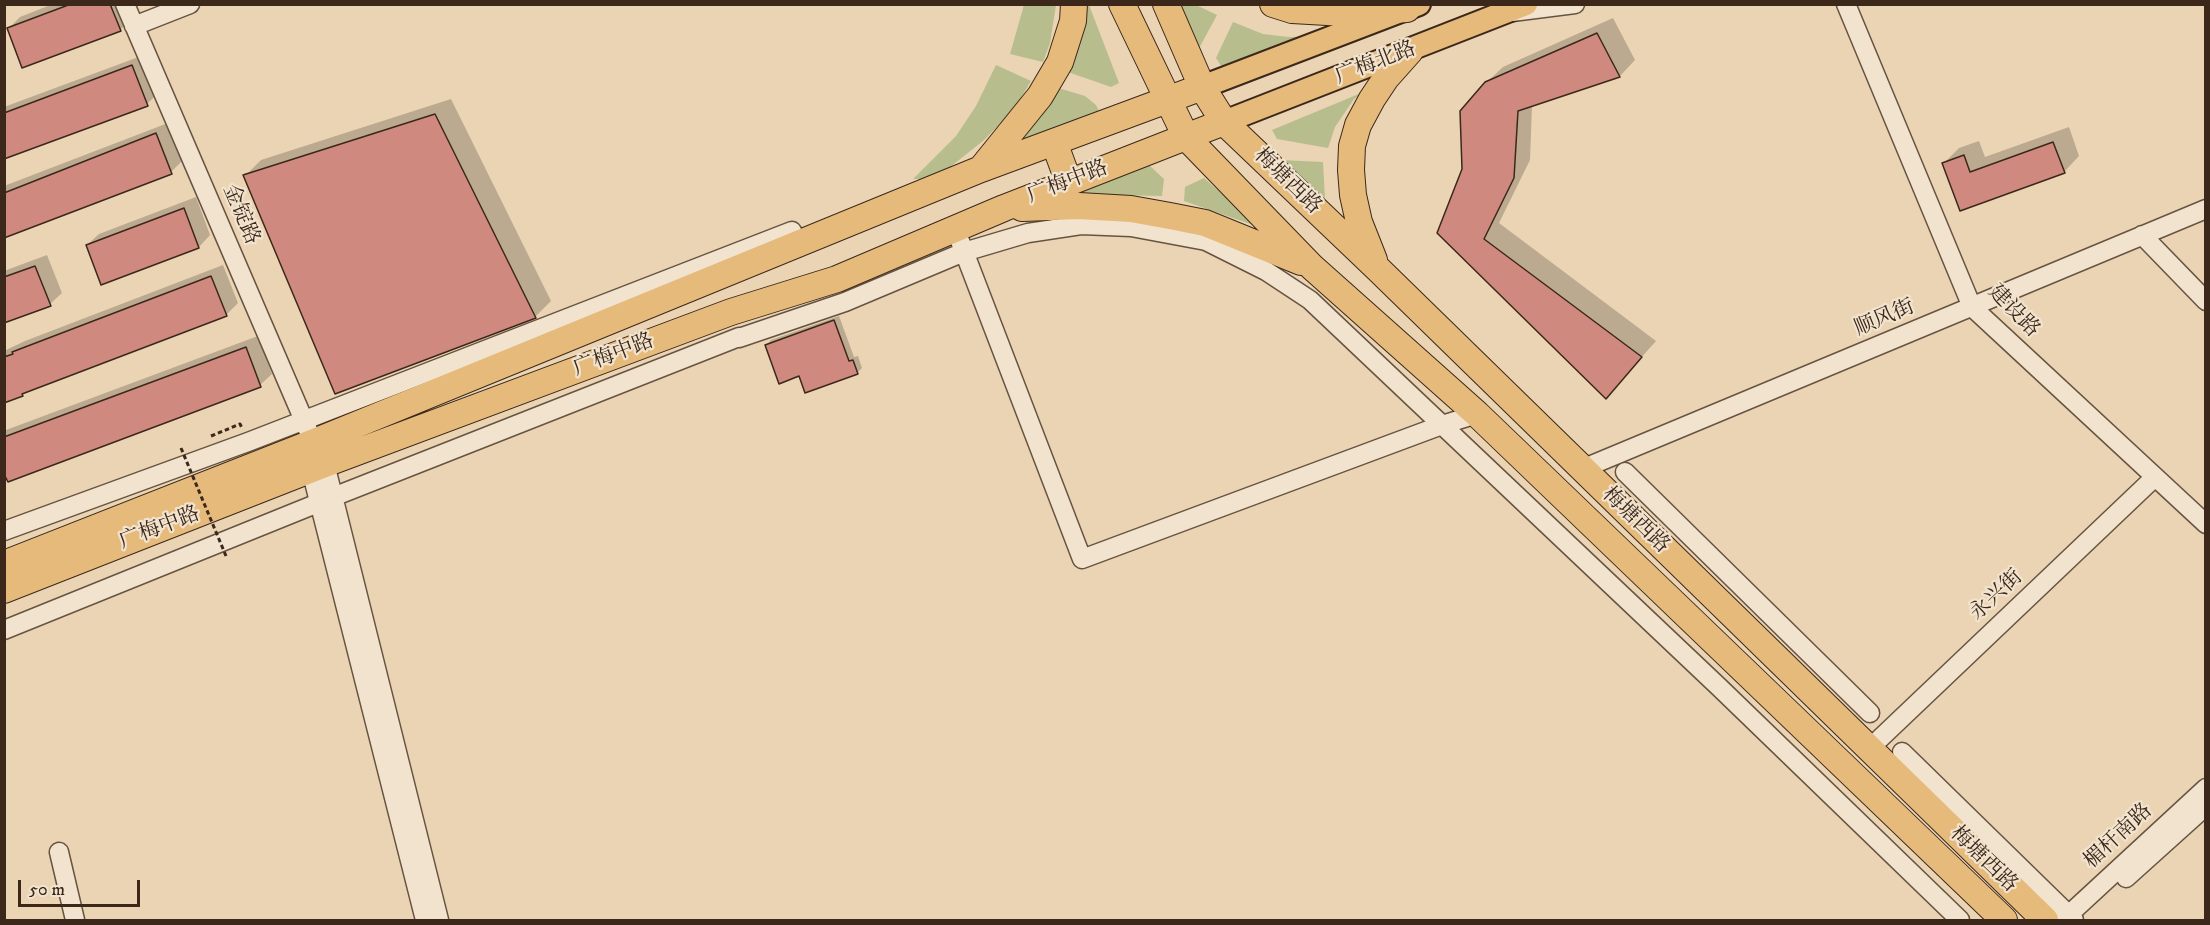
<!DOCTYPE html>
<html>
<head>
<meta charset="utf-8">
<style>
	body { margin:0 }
	#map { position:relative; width:2210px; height:925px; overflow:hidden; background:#ead4b4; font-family:"IM FELL DW Pica",serif }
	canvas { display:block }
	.frame { position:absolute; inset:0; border:6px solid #3b281b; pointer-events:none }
	.scale { position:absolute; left:18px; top:880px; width:122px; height:27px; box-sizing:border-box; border:3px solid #3b281b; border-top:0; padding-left:8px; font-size:18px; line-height:21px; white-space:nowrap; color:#3b281b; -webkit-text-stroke:4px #f1e3ce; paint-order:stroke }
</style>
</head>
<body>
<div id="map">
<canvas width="2210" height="925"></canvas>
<div class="frame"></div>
<div class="scale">50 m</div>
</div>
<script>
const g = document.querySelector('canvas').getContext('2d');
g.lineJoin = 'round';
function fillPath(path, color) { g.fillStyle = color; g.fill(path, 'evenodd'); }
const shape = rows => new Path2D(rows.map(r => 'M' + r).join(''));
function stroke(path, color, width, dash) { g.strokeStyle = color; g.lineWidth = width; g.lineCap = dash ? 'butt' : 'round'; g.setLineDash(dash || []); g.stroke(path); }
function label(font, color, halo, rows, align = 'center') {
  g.font = font + ' "IM FELL DW Pica","Noto Serif SC",serif'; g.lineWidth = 4.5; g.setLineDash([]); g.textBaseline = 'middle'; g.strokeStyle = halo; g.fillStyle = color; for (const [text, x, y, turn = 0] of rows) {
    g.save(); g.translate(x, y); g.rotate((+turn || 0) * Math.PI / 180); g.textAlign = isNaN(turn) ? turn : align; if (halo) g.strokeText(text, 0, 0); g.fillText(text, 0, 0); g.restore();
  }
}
const green = shape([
	[1024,5,1056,5,1050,43,1043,62,1010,54],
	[1081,5,1089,5,1119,83,1111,87,1062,70],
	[1165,5,1196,5,1217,15,1197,52],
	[1233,22,1263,34,1288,37,1322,36,1225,72,1216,58],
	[996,65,1031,81,1014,109,983,141,945,171,926,179,913,179,956,136,976,106],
	[1055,87,1085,96,1096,105,1102,117,1003,156],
	[1366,91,1354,99,1335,127,1328,148,1277,139,1272,130],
	[1280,160,1323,162,1325,200,1329,221],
	[1149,165,1164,179,1162,196,1073,194],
	[1204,178,1259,227,1184,201,1185,187]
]);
const shadow = shape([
	[53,4,126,4,132,18,120,30,8,29,20,17],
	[1613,18,1635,60,1620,76,1532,105,1530,160,1499,223,1656,341,1606,397,1439,233,1464,169,1486,83,1503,67],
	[144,55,159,92,147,104,4,158,4,107],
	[451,99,551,301,535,317,245,176,261,160],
	[168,123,183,160,171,172,4,236,4,186],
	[2069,127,2079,156,2064,172,1960,209,1944,163,1959,148,1979,141,1985,157],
	[196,197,210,235,199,247,102,283,87,245,99,234],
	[47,255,62,293,50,304,4,321,4,271],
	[223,265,238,303,226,315,4,401,4,351,25,341],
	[839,316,854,357,858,356,862,368,857,373,800,374,766,346,771,340],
	[258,336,272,374,260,385,9,480,4,469,6,430]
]);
const building = shape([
	[71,4,110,4,121,31,22,68,7,28,71,4],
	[1597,33,1620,77,1518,111,1514,178,1484,239,1642,357,1606,399,1437,233,1462,169,1460,111,1485,82,1597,33],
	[132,65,148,106,4,159,4,113,132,65],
	[435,114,536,318,335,394,243,175,435,114],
	[156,133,172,174,4,238,4,193,156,133],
	[2053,142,2065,173,1960,211,1942,163,1964,155,1970,172,2053,142],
	[184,208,199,248,101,285,86,245,184,208],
	[35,266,51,306,4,323,4,277,35,266],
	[211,276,227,316,22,394,23,396,4,403,4,357,13,354,12,352,211,276],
	[834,320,849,361,853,360,858,374,805,393,799,376,779,384,765,345,834,320],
	[246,347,261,387,8,482,4,474,4,437,246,347]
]);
const path = shape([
	[211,436,240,424,242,428]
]);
const minor = shape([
	[125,4,308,430],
	[1846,4,1972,307,2206,524],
	[1512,12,1575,4],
	[134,26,190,4],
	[2142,235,2206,301],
	[960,241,1082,559,1442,425,1477,414],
	[325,464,439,920],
	[1582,469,2206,209],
	[311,470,425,920],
	[1625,472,1870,713],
	[4,531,248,442,792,231,798,244],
	[4,630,333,497,739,337,739,338,845,302,964,252,1028,233,1081,225,1131,227,1206,241,1266,271,1310,300,1719,687,1960,920],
	[1869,749,2155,477],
	[1902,752,2074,920],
	[59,852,75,920],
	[2126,878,2206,806],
	[2063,920,2206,788]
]);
const major = shape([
	[1202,87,1419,4],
	[1224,122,1526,4]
]);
const highway = shape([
	[1122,4,1186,137,1312,267,1477,414,2004,920],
	[1166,4,1202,87,1224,122,1378,269,2045,920],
	[1273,4,1292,10,1345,13,1407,9],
	[1054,142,1069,183],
	[981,169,1040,96,1060,62,1073,21,1074,4],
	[1022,208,1079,206,1131,209,1170,216,1205,223,1301,262],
	[1374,260,1359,222,1353,195,1351,170,1352,146,1358,125,1372,99,1386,78,1410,51],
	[4,564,314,442,981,169,1202,87],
	[4,590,325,464,731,312,837,279,1004,208,1224,122]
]);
const pathBridge = shape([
	[181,448,226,556]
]);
const streetNames = [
	["广梅北路",1376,64,-21],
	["梅塘西路",1287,182,44],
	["广梅中路",1068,183,-21],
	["金锭路",240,215,67],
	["建设路",2013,312,46],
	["顺风街",1885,319,-23],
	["广梅中路",614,356,-21],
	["梅塘西路",1635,521,44],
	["广梅中路",160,529,-21],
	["永兴街",1997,596,-43],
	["楣杆南路",2119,837,-43],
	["梅塘西路",1983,860,44]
];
fillPath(green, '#b7bd8c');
fillPath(shadow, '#0003');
fillPath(building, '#d0897f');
stroke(building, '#3b281b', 1.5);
stroke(minor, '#675341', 21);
stroke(major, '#3b281b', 26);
stroke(highway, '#3b281b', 28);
stroke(path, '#3b281b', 3, [4.5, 3]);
stroke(minor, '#f1e3ce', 18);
stroke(major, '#e5ba7a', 22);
stroke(highway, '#e5ba7a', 26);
stroke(pathBridge, '#3b281b', 3, [4.5, 3]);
label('21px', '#3b281b', '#f1e3ce', streetNames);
</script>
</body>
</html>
